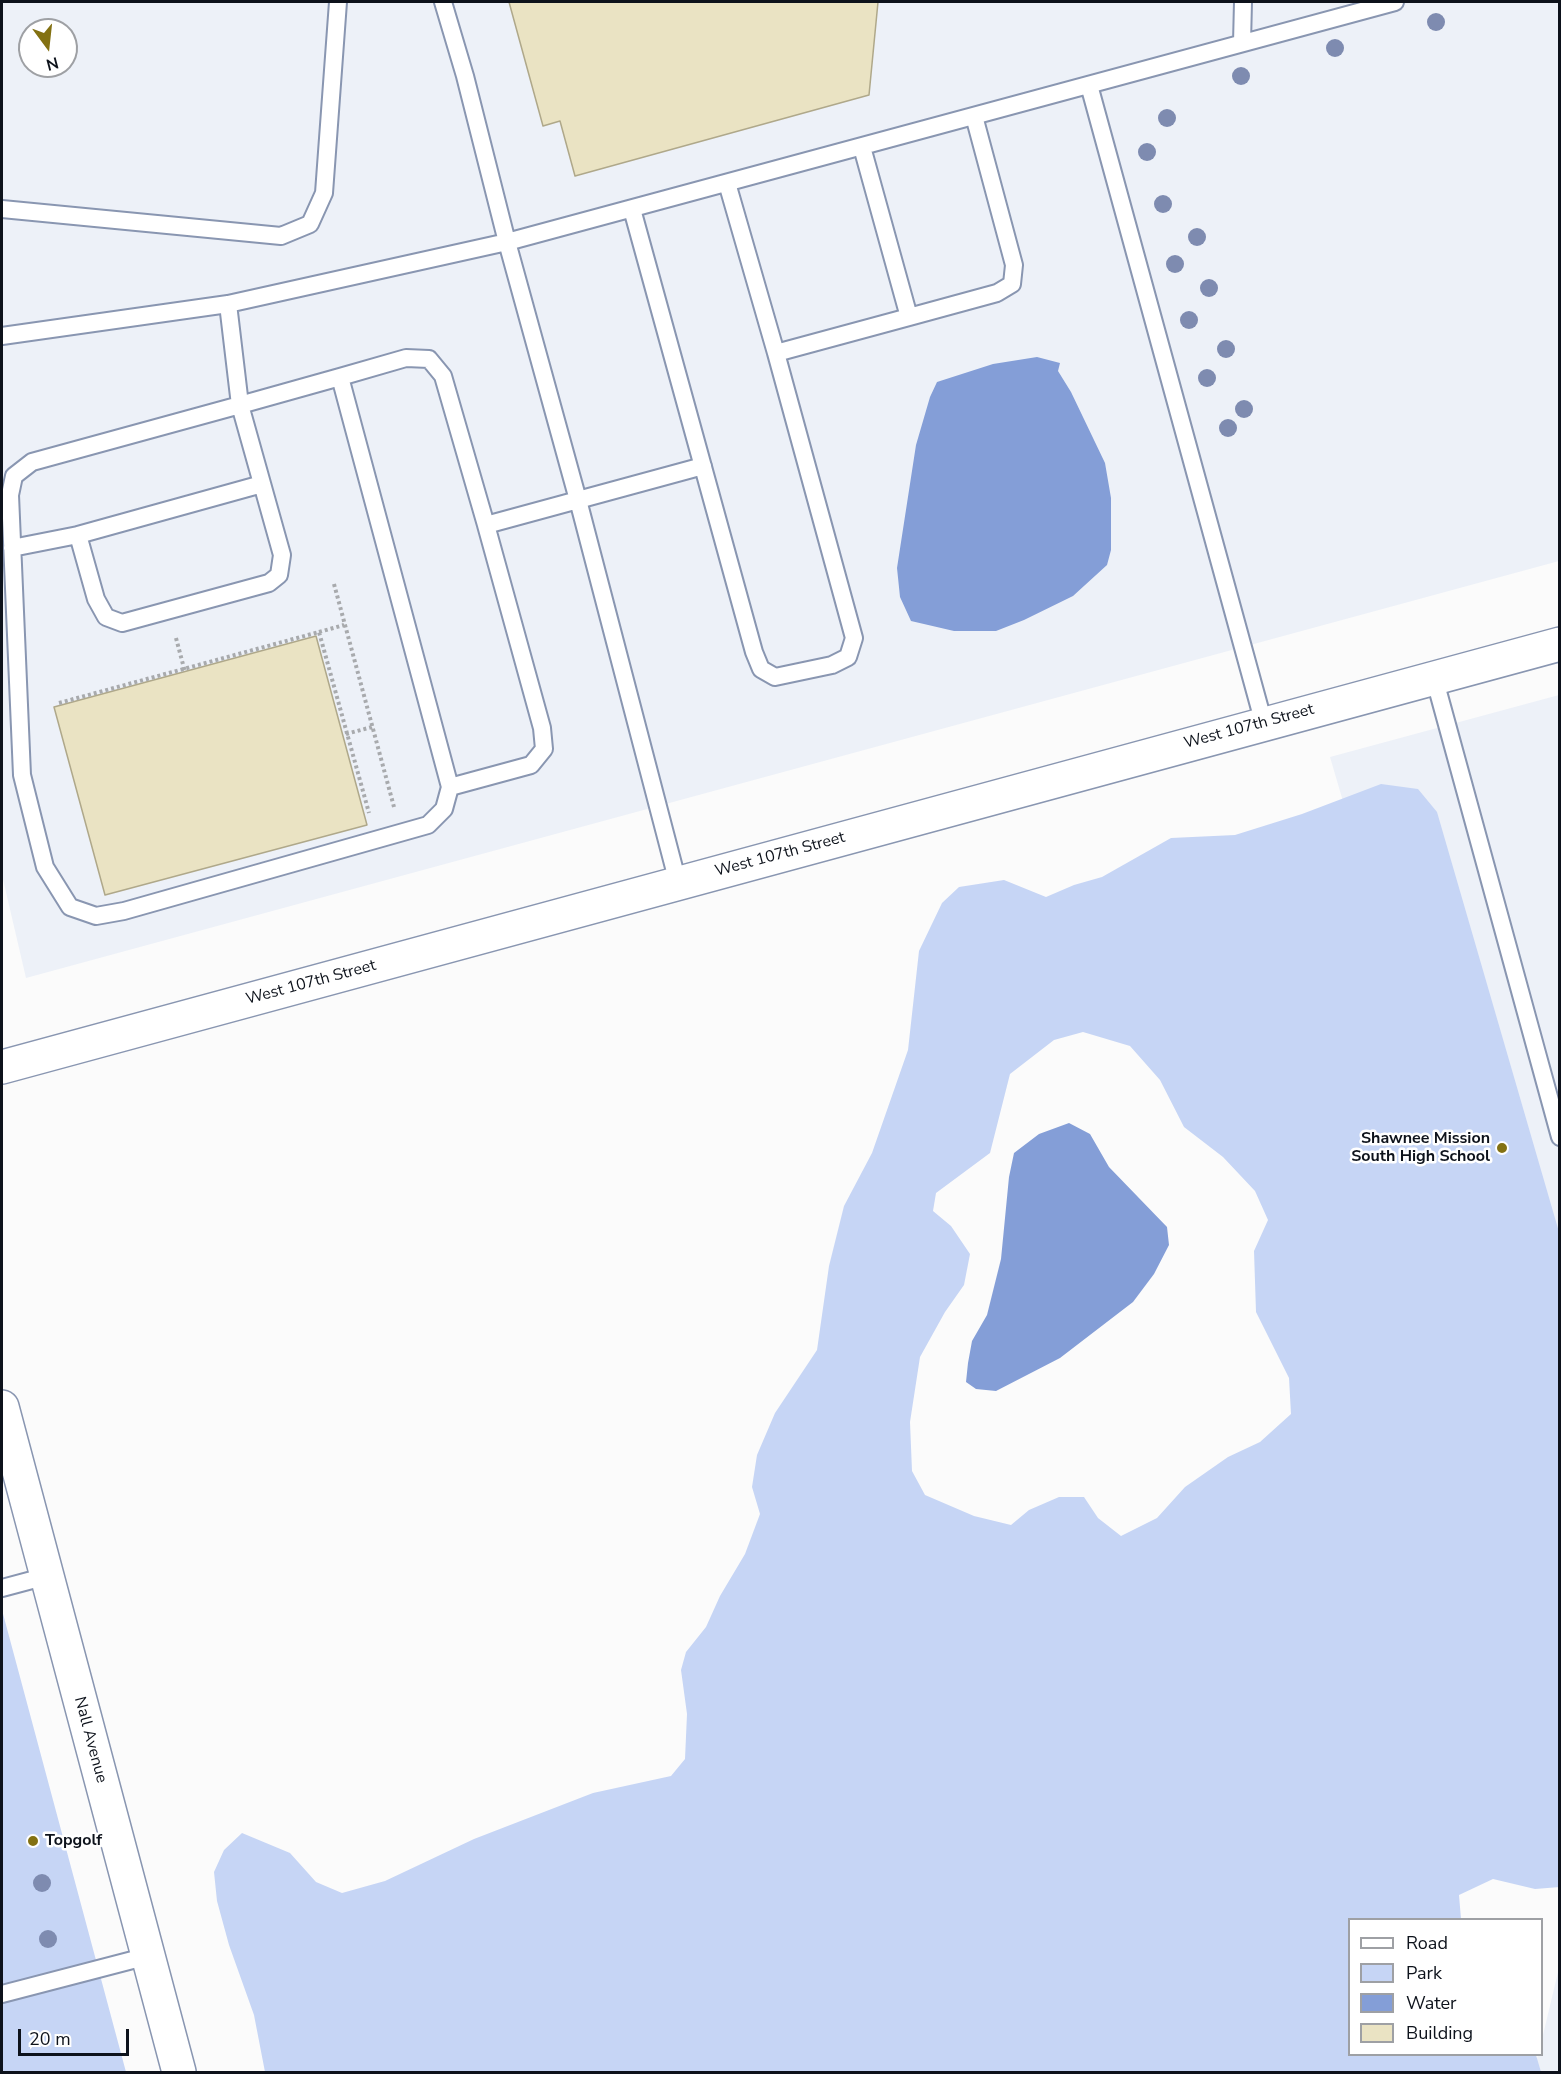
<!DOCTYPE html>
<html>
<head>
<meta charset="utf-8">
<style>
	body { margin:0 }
	#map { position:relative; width:1561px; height:2074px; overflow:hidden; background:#fbfbfb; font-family:"Nunito Sans",sans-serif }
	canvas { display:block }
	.frame { position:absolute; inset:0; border:3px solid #0d121b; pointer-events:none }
	.legend { position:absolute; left:1348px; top:1918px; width:195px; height:138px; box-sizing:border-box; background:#fff; border:2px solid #9ea0a4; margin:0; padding:8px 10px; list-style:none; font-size:18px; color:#0d121b }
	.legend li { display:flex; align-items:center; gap:12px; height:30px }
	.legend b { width:30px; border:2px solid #9ea0a4 }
	.north { position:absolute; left:18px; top:18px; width:60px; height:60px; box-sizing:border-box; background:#fff; border:2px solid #9ea0a4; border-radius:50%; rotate:165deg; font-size:16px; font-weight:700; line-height:24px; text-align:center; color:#0d121b }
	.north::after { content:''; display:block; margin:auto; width:21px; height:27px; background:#837112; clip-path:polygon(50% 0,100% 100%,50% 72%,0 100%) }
	.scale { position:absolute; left:18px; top:2029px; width:111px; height:27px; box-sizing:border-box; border:3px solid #0d121b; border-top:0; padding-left:8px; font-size:18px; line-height:21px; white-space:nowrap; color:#0d121b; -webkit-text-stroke:4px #fff; paint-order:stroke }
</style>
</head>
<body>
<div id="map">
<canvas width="1561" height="2074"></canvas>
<div class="frame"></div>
<ul class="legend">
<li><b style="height:8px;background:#fff"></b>Road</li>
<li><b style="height:16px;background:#c6d5f5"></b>Park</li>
<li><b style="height:16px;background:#849ed7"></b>Water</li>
<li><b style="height:16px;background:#eae3c3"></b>Building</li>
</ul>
<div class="north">N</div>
<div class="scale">20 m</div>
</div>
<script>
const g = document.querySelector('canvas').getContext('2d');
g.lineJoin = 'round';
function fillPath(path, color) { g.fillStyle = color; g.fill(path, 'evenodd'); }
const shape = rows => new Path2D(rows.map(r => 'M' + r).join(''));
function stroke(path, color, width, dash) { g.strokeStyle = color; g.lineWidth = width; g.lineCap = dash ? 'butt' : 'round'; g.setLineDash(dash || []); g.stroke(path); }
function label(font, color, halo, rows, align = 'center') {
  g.font = font + ' "Nunito Sans",sans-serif'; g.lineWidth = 5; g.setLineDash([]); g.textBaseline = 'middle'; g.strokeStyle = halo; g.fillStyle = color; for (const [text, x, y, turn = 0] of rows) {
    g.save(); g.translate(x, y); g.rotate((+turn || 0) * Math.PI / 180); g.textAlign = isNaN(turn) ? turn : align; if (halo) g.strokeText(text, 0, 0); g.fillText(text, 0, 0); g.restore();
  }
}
const built = shape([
	[2,2,1559,2,1559,561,26,978,2,875],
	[30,30,66,30,66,66,30,66],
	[1559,695,1559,1539,1330,757],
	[1559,1968,1559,2072,1533,2072,1538,2055,1542,2054,1542,2039]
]);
const green = shape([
	[1381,784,1418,789,1437,812,1559,1232,1560,1887,1535,1889,1493,1879,1459,1895,1461,1919,1350,1920,1350,2054,1536,2055,1541,2072,265,2072,254,2015,229,1945,217,1901,214,1872,224,1850,242,1833,290,1853,316,1882,342,1893,385,1881,474,1839,593,1793,671,1776,685,1759,687,1714,681,1670,686,1652,706,1627,720,1596,745,1554,760,1514,752,1487,757,1455,775,1413,817,1350,829,1266,844,1206,872,1153,908,1050,919,951,942,903,959,887,1004,880,1046,897,1074,885,1102,877,1171,838,1235,835,1302,814],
	[1083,1032,1130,1046,1160,1080,1184,1127,1223,1157,1255,1191,1268,1220,1254,1251,1256,1312,1289,1378,1291,1414,1260,1442,1228,1457,1185,1487,1157,1518,1121,1536,1098,1518,1084,1497,1059,1497,1029,1510,1011,1525,974,1516,925,1495,912,1471,910,1422,920,1357,945,1312,964,1285,970,1254,951,1226,933,1211,936,1193,990,1153,1010,1074,1054,1040],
	[2,1610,126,2072,2,2072]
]);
const water = shape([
	[1037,357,1060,363,1058,371,1071,392,1105,463,1111,498,1111,550,1107,565,1073,596,1024,620,996,631,954,631,911,621,900,597,897,568,916,445,930,397,937,382,993,364],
	[1069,1123,1090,1134,1109,1167,1167,1227,1169,1245,1154,1274,1133,1302,1060,1358,996,1391,976,1389,966,1382,968,1363,972,1341,987,1315,1001,1259,1009,1177,1014,1153,1039,1134]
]);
const building = shape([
	[509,2,878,2,869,95,575,176,560,121,543,126,509,2],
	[316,636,367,825,105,895,54,707,316,636]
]);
const path = shape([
	[334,584,394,807],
	[319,632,344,625],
	[176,638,185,672],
	[59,703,319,632,369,813],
	[346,734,372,727]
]);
const lane = shape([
	[443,2,465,76,507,242,578,500,678,883],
	[1242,43,1243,2],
	[1089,85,1264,724],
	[862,147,909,317],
	[727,183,776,353,909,317,997,293,1012,284,1014,265,974,116],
	[2,209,281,236,310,224,324,193,338,2],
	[632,209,754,652,761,669,775,677,832,665,848,657,854,638,776,353],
	[2,336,228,304,507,242,1395,2],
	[340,377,450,787,444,809,428,825,124,911,96,916,70,907,45,867,22,775,10,495,14,476,32,462,240,405,340,377,406,358,429,359,443,376,486,525,703,466],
	[78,535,262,484],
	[12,548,78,535,96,599,106,617,122,623,269,583,279,575,282,555,240,405,228,304],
	[1434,677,1560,1137],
	[450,787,531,765,544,749,542,728,486,525],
	[2,1588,47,1576],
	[2,1994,148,1956]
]);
const street = shape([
	[2,1067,1560,644]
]);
const secondary = shape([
	[2,1407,179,2072]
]);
const trees = [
	[1436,22],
	[1335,48],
	[1241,76],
	[1167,118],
	[1147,152],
	[1163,204],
	[1197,237],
	[1175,264],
	[1209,288],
	[1189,320],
	[1226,349],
	[1207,378],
	[1244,409],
	[1228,428],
	[42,1883],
	[48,1939]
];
const markers = [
	[1502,1148,6,"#837112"],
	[33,1841,6,"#837112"]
];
const streetNames = [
	["West 107th Street",1249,727,-15],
	["West 107th Street",780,855,-15],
	["West 107th Street",311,983,-15],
	["Nall Avenue",90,1740,75]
];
const poiNames = [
	["Shawnee Mission",1490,1139],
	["South High School",1490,1157],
	["Topgolf",45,1841,"left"]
];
fillPath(built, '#edf1f8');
fillPath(green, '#c6d5f5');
fillPath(water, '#849ed7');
fillPath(building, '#eae3c3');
stroke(building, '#afa88a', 1.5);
stroke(lane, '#8996b1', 20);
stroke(street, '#8996b1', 36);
stroke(secondary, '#8996b1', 36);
stroke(path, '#a8aaad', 4, [3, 3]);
stroke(lane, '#fff', 16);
stroke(street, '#fff', 33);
stroke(secondary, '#fff', 33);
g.fillStyle = '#7e8bb0';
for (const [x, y] of trees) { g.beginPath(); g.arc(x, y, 9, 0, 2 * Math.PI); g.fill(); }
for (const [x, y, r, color] of markers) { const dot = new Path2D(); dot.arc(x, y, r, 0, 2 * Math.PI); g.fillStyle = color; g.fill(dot); stroke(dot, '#fff', 2); }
label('16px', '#0d121b', '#fff', streetNames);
label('bold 16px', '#0d121b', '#fff', poiNames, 'right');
</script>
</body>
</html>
